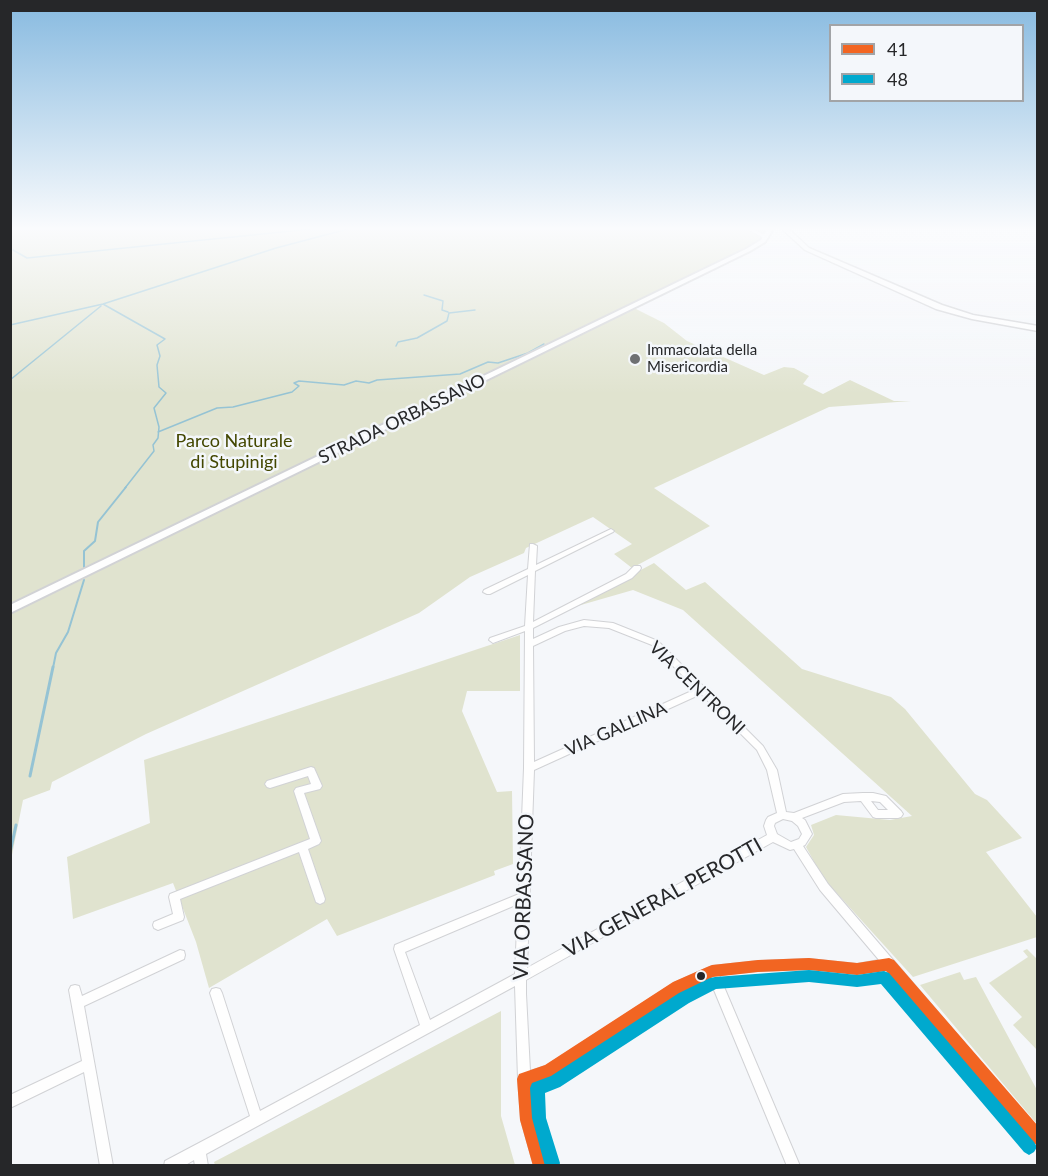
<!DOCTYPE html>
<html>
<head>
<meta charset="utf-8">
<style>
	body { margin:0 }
	#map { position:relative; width:1048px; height:1176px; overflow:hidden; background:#f5f7fa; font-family:Lato,sans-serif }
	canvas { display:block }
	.frame { position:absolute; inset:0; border:12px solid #262729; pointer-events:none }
	.legend { position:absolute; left:829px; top:24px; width:195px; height:78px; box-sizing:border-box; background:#f4f7fb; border:2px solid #a2a4a7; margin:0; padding:8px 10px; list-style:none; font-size:18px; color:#262729 }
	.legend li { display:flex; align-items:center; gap:12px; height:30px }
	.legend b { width:30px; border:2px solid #a2a4a7 }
</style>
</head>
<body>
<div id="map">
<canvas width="1048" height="1176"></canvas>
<div class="frame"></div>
<ul class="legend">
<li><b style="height:8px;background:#f26522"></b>41</li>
<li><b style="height:8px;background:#00a9ce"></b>48</li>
</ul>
</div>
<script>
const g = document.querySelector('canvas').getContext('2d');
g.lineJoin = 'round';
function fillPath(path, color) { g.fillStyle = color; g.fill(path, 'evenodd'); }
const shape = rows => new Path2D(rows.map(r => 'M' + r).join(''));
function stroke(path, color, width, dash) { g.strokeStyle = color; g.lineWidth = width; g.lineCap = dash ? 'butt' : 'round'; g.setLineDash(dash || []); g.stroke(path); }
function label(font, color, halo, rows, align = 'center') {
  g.font = font + ' Lato,sans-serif'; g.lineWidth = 5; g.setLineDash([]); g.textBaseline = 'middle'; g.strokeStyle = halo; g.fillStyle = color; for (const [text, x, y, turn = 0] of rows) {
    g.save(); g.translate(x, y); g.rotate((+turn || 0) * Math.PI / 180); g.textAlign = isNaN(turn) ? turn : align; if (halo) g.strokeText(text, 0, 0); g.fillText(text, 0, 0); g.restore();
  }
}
const green = shape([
	[10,229,772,229,762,242,632,307,664,323,687,341,764,375,784,367,794,368,809,376,803,384,823,394,850,380,894,401,911,401,829,407,654,488,710,526,632,568,614,554,632,544,593,517,526,548,524,553,470,577,419,613,146,734,52,782,50,790,23,800,11,860],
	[654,563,686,590,705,582,802,669,891,697,905,709,975,794,987,800,1022,838,986,852,1037,917,1037,937,913,977,823,878,806,847,814,835,811,825,836,815,890,820,912,816,683,610,633,590,567,609],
	[520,635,520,691,467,691,462,711,497,792,512,791,513,864,494,871,495,875,337,936,327,919,209,988,196,942,173,883,73,919,67,857,150,823,144,760],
	[1027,949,1037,959,1037,1050,1013,1025,1022,1017,989,983,1028,957,1023,951],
	[960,972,964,980,976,977,1037,1090,1037,1124,920,985],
	[501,1011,501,1116,515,1165,215,1165,214,1162]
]);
const streamFar2 = shape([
	[13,250,27,258,311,229],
	[424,295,443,301,442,310,448,312],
	[103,304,165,339,157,345,160,356,157,365,159,387,166,393,154,408,159,427,158,438,153,445,154,451,125,488],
	[10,325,103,304,276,248,348,229],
	[396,346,398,342,417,338,447,321,449,313,475,310],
	[10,380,101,306],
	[158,432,217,408,233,407,292,392,299,386,294,383,299,381,344,385,356,381,369,383,377,380,460,374,488,362,498,363,528,353,544,344]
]);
const streamFar1 = shape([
	[84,567,84,551,95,541,98,522,126,487],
	[53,668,56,653,68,632,84,580]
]);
const stream = shape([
	[30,776,53,667],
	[10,853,16,825]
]);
const street = shape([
	[747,229,753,229,768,237,764,238,747,229],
	[611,529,614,531,613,532,535,571,533,622,626,574,634,566,640,566,641,568,640,570,632,578,533,628,533,639,559,627,584,620,613,623,658,641,763,746,777,770,786,812,794,813,843,794,863,793,873,793,886,796,901,811,903,814,901,817,898,818,876,818,873,817,861,801,844,802,802,818,805,820,812,834,805,845,803,846,828,884,1038,1129,1038,1145,1034,1143,887,969,857,974,809,969,758,971,719,975,800,1166,787,1166,709,978,682,991,553,1075,531,1083,533,1120,547,1166,534,1166,521,1120,518,1079,515,986,206,1154,208,1166,195,1166,194,1160,184,1166,164,1166,165,1161,250,1116,210,993,212,989,216,988,220,989,222,993,260,1111,420,1025,394,949,395,945,519,894,524,768,525,631,493,643,489,640,490,638,525,626,528,575,490,594,487,594,483,592,484,590,528,569,530,544,533,544,537,546,536,565,611,529],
	[584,626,609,628,652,645,696,689,534,762,533,646,565,631,584,626],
	[701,694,757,750,767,770,777,813,768,817,766,820,764,826,767,835,527,968,534,770,701,694],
	[871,801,880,802,888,810,878,810,871,801],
	[783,819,792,821,798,826,802,834,799,839,791,842,777,834,774,826,775,823,783,819],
	[773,842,790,850,794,849,820,890,879,960,857,964,809,959,758,961,712,966,674,983,546,1066,530,1071,526,994,526,980,773,842],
	[518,904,515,974,430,1020,405,952,518,904],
	[311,767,314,768,322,786,320,789,304,793,321,841,319,844,308,849,325,899,324,902,320,904,316,902,299,852,180,899,184,917,183,920,158,930,154,928,153,925,154,922,173,914,169,897,170,894,310,839,294,791,296,788,311,784,308,776,270,788,267,787,265,784,267,781,311,767],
	[180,950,184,951,185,955,184,959,84,1006,113,1166,100,1166,84,1072,10,1108,10,1095,82,1061,69,990,71,986,75,985,79,986,82,996,180,950]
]);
const secondary = shape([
	[767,229,773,229,765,242,750,251,10,613,10,605,746,249,761,240,767,229]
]);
const primary = shape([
	[782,229,789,229,809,248,942,305,973,315,1038,326,1038,331,972,319,936,309,805,250,782,229]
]);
const bus1 = shape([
	[809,958,857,963,889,958,894,960,1038,1126,1038,1145,1033,1143,886,971,857,975,809,970,758,972,713,977,683,992,554,1076,532,1084,534,1120,549,1166,533,1166,520,1120,517,1079,519,1074,545,1065,673,982,707,967,712,965,758,960,809,958]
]);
const bus2 = shape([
	[809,970,857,975,884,971,889,973,1034,1142,1037,1147,1034,1152,1029,1155,1024,1152,881,984,857,987,809,982,716,989,689,1003,560,1087,545,1093,546,1118,560,1163,559,1166,545,1166,532,1118,530,1088,532,1083,551,1076,679,993,710,978,715,977,809,970]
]);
const markers = [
	[635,359,6,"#6e7072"],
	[701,976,5,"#262729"]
];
const farPoinames = [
	["Immacolata della",647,350],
	["Misericordia",647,367]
];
const streetNames = [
	["STRADA ORBASSANO",402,419,-26],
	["VIA CENTRONI",697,688,44],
	["VIA GALLINA",616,729,-24]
];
const parkNames = [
	["Parco Naturale",234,441],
	["di Stupinigi",234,462]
];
const nearStreetnames = [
	["VIA ORBASSANO",524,897,-88],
	["VIA GENERAL PEROTTI",663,898,-29]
];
fillPath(green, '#e0e3cf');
stroke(streamFar2, '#95c3d4', 1.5);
stroke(streamFar1, '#95c3d4', 2);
stroke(stream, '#95c3d4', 3);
stroke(street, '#d1d2d5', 2);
stroke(secondary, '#d1d2d5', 4);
stroke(primary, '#d1d2d5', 3);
fillPath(street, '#fefefe');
fillPath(secondary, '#fefefe');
fillPath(primary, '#fefefe');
fillPath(bus1, '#f26522');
fillPath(bus2, '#00a9ce');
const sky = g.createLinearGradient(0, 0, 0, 394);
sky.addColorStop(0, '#87bae0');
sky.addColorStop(0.58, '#fafbfd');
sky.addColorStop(1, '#fafbfd00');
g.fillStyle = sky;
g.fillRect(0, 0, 1048, 394);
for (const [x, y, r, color] of markers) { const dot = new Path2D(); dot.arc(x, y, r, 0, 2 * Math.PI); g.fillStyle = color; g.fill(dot); stroke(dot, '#f4f7fb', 2); }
label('15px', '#262729', '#f4f7fb', farPoinames, 'left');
label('18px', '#262729', '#f4f7fb', streetNames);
label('18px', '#434701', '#f4f7fb', parkNames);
label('21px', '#262729', '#f4f7fb', nearStreetnames);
</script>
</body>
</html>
